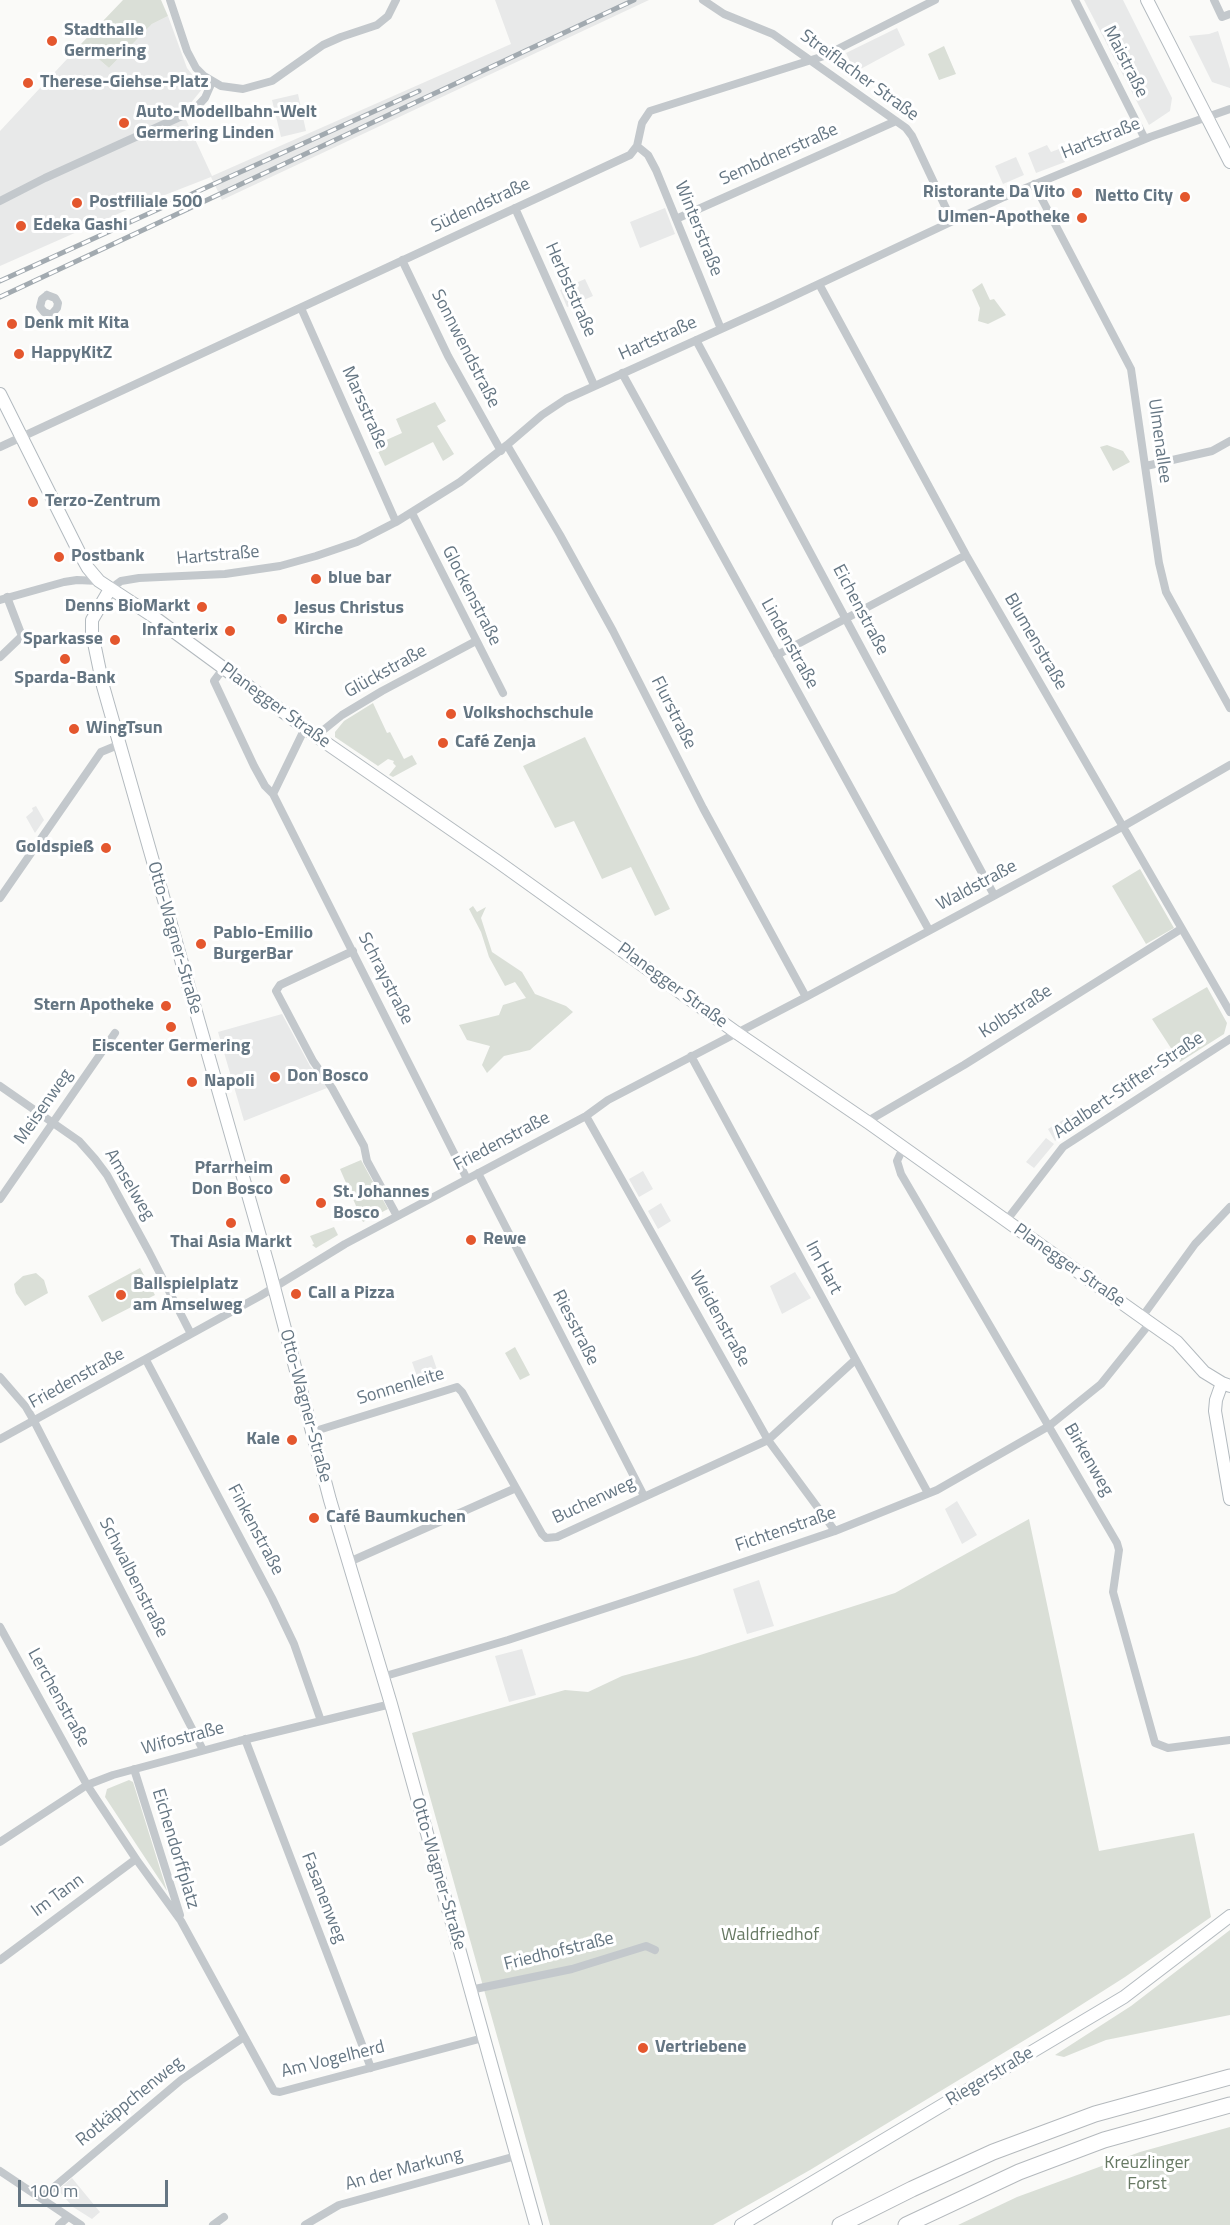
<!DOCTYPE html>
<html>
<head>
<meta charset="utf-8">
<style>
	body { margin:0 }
	#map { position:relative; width:1230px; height:2225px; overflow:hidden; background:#fafaf8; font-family:"Titillium Web",sans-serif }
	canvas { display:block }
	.scale { position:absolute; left:18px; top:2180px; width:150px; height:27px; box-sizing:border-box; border:3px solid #657683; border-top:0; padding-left:8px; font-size:18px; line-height:21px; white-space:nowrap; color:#657683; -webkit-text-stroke:4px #fff; paint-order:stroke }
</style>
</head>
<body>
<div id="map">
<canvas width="1230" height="2225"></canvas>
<div class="scale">100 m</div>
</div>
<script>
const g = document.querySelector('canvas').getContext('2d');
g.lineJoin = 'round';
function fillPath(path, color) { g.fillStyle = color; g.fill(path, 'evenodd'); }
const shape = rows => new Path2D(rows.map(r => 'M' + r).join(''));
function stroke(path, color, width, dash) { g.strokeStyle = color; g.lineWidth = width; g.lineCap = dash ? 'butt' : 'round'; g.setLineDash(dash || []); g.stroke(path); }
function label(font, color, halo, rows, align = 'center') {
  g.font = font + ' "Titillium Web",sans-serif'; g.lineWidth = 6; g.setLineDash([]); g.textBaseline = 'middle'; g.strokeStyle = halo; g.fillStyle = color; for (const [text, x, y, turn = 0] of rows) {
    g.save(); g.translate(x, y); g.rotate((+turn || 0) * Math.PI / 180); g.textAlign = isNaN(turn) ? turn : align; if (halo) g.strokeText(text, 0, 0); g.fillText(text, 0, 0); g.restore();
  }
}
const built = shape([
	[495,0,649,0,222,200,211,177,129,209,0,266,0,131,81,44,109,68,152,24,168,16,187,68,203,88,190,104,181,109,212,176,511,44],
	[1084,0,1123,0,1172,98,1170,111,1149,125],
	[897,28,905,45,855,72,846,53],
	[1218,31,1230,69,1230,88,1212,82,1189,36,1209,34],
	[298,94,306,131,281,137,272,100],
	[1047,145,1051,152,1059,149,1065,162,1036,173,1028,153],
	[1016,157,1024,175,1003,184,995,166],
	[665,208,675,234,640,248,630,222],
	[585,279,593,296,567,307,560,290],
	[36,806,44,820,35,833,26,817,33,811,32,808],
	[282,1014,310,1066,327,1088,244,1121,218,1032],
	[1073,1114,1080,1125,1055,1141,1048,1129],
	[1046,1138,1054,1144,1034,1168,1026,1162],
	[643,1171,653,1189,639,1197,629,1179],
	[661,1203,671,1221,658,1229,648,1211],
	[795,1272,811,1298,782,1314,770,1286],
	[432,1355,441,1381,421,1388,412,1362],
	[957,1501,977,1535,962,1544,945,1509],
	[759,1580,774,1626,747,1634,733,1589],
	[522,1649,536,1695,509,1702,495,1656],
	[72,2178,100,2212,92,2219,73,2207,58,2190]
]);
const green = shape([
	[123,0,161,0,168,16,152,24,109,68,81,44],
	[944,46,956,74,939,80,928,54],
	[982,283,990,300,994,299,1006,315,988,324,978,321,980,308,972,290],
	[435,402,446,421,437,426,454,454,443,461,433,442,385,466,375,445,402,433,396,419],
	[1107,445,1123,451,1130,462,1113,471,1100,447],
	[373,703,387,733,390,732,404,759,412,755,417,764,393,777,389,775,396,766,393,763,394,761,388,759,378,766,335,737,335,732,344,721],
	[585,737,670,909,655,916,631,867,602,879,574,821,555,828,523,766],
	[1140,869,1174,928,1146,944,1112,886],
	[473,906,477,912,486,907,481,918,492,952,522,972,535,994,566,1006,573,1012,530,1050,504,1056,487,1073,482,1065,490,1046,467,1040,459,1025,499,1015,503,1005,526,998,515,982,505,986,489,957,481,932,469,909],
	[1207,987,1227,1023,1224,1034,1180,1062,1152,1019],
	[361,1160,388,1209,363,1222,340,1169],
	[334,1227,338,1235,316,1248,312,1245,314,1244,310,1236],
	[140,1268,155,1295,102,1322,88,1296],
	[36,1273,44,1280,48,1293,25,1306,16,1293,14,1284,23,1276],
	[515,1347,530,1375,520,1380,505,1353],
	[1029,1519,1099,1851,1194,1833,1211,1917,1125,1977,1048,2026,810,2170,713,2225,550,2225,412,1733,565,1690,588,1692,622,1676,697,1656,895,1593],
	[129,1780,133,1782,167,1891,105,1797,107,1789],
	[1230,1930,1230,2015,1106,2040,1064,2057,1055,2055,1131,2006],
	[1230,2127,1230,2225,958,2225,1017,2197,1140,2152]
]);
const street = shape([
	[170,0,187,51,196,68,204,76,221,86,243,89,272,81,323,45,341,37,377,25,388,16,396,0],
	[703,0,724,14,773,34,906,128,912,136,952,221],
	[1075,0,1145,139],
	[1214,0,1222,17,1230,14],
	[637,146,648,155,656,170,721,329],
	[1034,184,1131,369,1159,563,1166,592,1230,708],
	[0,201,45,178,193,111,205,98,212,82],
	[515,208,594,385],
	[676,219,896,121],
	[402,260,448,356,501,451],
	[819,284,966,555,1230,1012],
	[47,295,55,298,58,303,57,308,51,315,44,312,40,307,42,299,47,295],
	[301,308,396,522],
	[696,340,994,895],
	[622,373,929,930],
	[507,445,560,535,613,631,703,808,806,997],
	[0,447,630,155,637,146,642,123,650,111,824,56,935,0],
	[1146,466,1212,451,1230,441],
	[412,513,503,693],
	[110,589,121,581,139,578,225,574,280,566,316,556,357,542,396,522,460,482,507,445,542,415,566,399,772,306,1004,197,1150,137,1230,109],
	[0,600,64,582,77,580,99,581],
	[777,655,966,555],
	[0,657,22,636,7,597],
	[223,669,214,681,254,766,265,786,273,794],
	[305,728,273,794,467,1179],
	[316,736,342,715,382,691,476,641],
	[0,898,101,752,118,745],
	[353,951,280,985,276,991,313,1061,332,1088,364,1146,367,1161,397,1216],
	[691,1056,928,1493],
	[0,1086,79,1141,95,1159,107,1175,149,1252,191,1334],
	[586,1116,768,1440,835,1531],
	[869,1123,873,1118,964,1065,1181,929],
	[903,1148,897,1161,901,1174,1117,1543,1119,1550,1113,1592,1155,1743,1168,1748,1230,1740],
	[478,1173,644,1496],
	[0,1199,115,1033],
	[1006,1221,1063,1147,1230,1039],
	[1142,1317,1195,1244,1230,1207],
	[146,1360,272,1598,294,1644,321,1721],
	[0,1377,26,1407,34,1421,203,1750],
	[312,1432,457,1387,462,1392,516,1488],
	[0,1439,260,1296,345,1244,586,1116,608,1100,806,997,1122,827,1230,765],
	[349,1562,516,1488,542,1534,546,1538,557,1537,768,1440,855,1360],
	[0,1627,87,1785,136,1859,181,1921,274,2091,280,2092,483,2038],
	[382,1677,508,1640,634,1599,835,1531,937,1490,1049,1426,1101,1384,1150,1323],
	[245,1739,371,2068],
	[134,1769,180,1915],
	[0,1842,87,1785,113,1775,239,1741,391,1704],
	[0,1960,136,1859],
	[470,1990,572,1969,646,1946,655,1950],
	[0,2171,81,2225],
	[41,2198,181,2080,244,2037],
	[59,2225,68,2217],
	[213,2225,224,2217],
	[305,2225,339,2205,516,2156]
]);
const secondary = shape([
	[1147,0,1230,162],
	[0,394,79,552,88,568,99,581,154,617,316,736,497,861,737,1033,869,1123,1150,1323,1177,1342,1204,1372,1222,1383,1230,1386],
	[110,589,92,620,92,633,103,686,269,1268,330,1500,391,1704,536,2225],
	[1222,1383,1216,1400,1215,1411,1230,1499],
	[741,2225,1124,1997,1230,1916]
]);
const highway = shape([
	[840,2225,912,2189,993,2152,1095,2114,1230,2077],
	[906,2225,1019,2172,1104,2140,1230,2105]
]);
const rail = shape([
	[0,281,419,91],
	[0,297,634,0]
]);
const markers = [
	[52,41,6,"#e4572e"],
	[28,83,6,"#e4572e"],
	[124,123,6,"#e4572e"],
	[1077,193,6,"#e4572e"],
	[1185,197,6,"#e4572e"],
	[77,203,6,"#e4572e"],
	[1082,218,6,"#e4572e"],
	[21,226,6,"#e4572e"],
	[12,324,6,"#e4572e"],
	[19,354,6,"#e4572e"],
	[33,502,6,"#e4572e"],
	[59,557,6,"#e4572e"],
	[316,579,6,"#e4572e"],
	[202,607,6,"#e4572e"],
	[282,619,6,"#e4572e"],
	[230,631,6,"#e4572e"],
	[115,640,6,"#e4572e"],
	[65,659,6,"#e4572e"],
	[451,714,6,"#e4572e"],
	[74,729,6,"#e4572e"],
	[443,743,6,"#e4572e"],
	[106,848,6,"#e4572e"],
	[201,944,6,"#e4572e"],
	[166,1006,6,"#e4572e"],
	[171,1027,6,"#e4572e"],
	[275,1077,6,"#e4572e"],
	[192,1082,6,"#e4572e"],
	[285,1179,6,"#e4572e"],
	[321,1203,6,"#e4572e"],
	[231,1223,6,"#e4572e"],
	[471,1240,6,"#e4572e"],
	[296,1294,6,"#e4572e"],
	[121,1295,6,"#e4572e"],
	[292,1440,6,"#e4572e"],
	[314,1518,6,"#e4572e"],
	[643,2048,6,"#e4572e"]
];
const poiNames = [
	["Stadthalle",64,31],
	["Germering",64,52],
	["Therese-Giehse-Platz",40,83],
	["Auto-Modellbahn-Welt",136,113],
	["Germering Linden",136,134],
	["Ristorante Da Vito",1065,193,"right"],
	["Netto City",1173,197,"right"],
	["Postfiliale 500",89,203],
	["Ulmen-Apotheke",1070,218,"right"],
	["Edeka Gashi",33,226],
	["Denk mit Kita",24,324],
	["HappyKitZ",31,354],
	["Terzo-Zentrum",45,502],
	["Postbank",71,557],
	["blue bar",328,579],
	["Denns BioMarkt",190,607,"right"],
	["Jesus Christus",294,609],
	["Kirche",294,630],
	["Infanterix",218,631,"right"],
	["Sparkasse",103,640,"right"],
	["Sparda-Bank",65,679,"center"],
	["Volkshochschule",463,714],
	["WingTsun",86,729],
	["Café Zenja",455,743],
	["Goldspieß",94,848,"right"],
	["Pablo-Emilio",213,934],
	["BurgerBar",213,955],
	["Stern Apotheke",154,1006,"right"],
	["Eiscenter Germering",171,1047,"center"],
	["Don Bosco",287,1077],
	["Napoli",204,1082],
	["Pfarrheim",273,1169,"right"],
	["Don Bosco",273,1190,"right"],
	["St. Johannes",333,1193],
	["Bosco",333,1214],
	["Rewe",483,1240],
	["Thai Asia Markt",231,1243,"center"],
	["Ballspielplatz",133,1285],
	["am Amselweg",133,1306],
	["Call a Pizza",308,1294],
	["Kale",280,1440,"right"],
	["Café Baumkuchen",326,1518],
	["Vertriebene",655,2048]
];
const streetNames = [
	["Maistraße",1125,62,63],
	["Streiflacher Straße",859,76,36],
	["Hartstraße",1101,139,-22],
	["Sembdnerstraße",779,155,-24],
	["Südendstraße",481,206,-25],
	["Winterstraße",698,229,68],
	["Herbststraße",570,290,66],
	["Hartstraße",658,339,-24],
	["Sonnwendstraße",465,349,63],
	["Marsstraße",364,408,66],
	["Ulmenallee",1159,441,82],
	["Hartstraße",218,556,-5],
	["Glockenstraße",471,596,63],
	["Eichenstraße",860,610,62],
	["Blumenstraße",1035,642,60],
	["Lindenstraße",789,644,61],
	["Glückstraße",386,672,-29],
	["Planegger Straße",275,706,36],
	["Flurstraße",673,713,63],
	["Waldstraße",977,886,-28],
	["Otto-Wagner-Straße",174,938,74],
	["Schraystraße",385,979,63],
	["Planegger Straße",672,986,36],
	["Kolbstraße",1016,1012,-33],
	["Adalbert-Stifter-Straße",1129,1086,-34],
	["Meisenweg",44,1107,-55],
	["Friedenstraße",502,1142,-28],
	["Amselweg",129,1185,59],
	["Planegger Straße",1069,1266,35],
	["Im Hart",823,1268,62],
	["Weidenstraße",719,1319,61],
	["Riesstraße",575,1328,63],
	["Friedenstraße",77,1379,-29],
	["Sonnenleite",401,1387,-17],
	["Otto-Wagner-Straße",305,1406,75],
	["Birkenweg",1088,1460,60],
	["Buchenweg",594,1501,-25],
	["Finkenstraße",255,1530,62],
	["Fichtenstraße",786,1530,-19],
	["Schwalbenstraße",133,1578,63],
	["Lerchenstraße",58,1698,61],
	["Wifostraße",183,1739,-15],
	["Eichendorffplatz",175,1849,73],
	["Otto-Wagner-Straße",438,1874,74],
	["Im Tann",58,1896,-36],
	["Fasanenweg",323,1898,69],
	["Friedhofstraße",559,1952,-14],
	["Am Vogelherd",333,2060,-14],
	["Riegerstraße",990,2077,-31],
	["Rotkäppchenweg",130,2102,-39],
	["An der Markung",404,2170,-15]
];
const parkNames = [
	["Waldfriedhof",770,1936],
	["Kreuzlinger",1147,2164],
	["Forst",1147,2185]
];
fillPath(built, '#e8e9e9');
fillPath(green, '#dadfd7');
stroke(secondary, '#b3babf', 14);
stroke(highway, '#b4b9bd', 17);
stroke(street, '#c3c8cc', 8);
stroke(secondary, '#fff', 12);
stroke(highway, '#fff', 15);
stroke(rail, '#a2aab0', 5);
stroke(rail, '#fff', 3, [9]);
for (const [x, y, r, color] of markers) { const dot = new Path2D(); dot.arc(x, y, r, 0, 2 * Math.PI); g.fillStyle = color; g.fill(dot); stroke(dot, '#fff', 2); }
label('bold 18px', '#657683', '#fff', poiNames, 'left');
label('18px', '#657683', '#fff', streetNames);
label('18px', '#687a64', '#fff', parkNames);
</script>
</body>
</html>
